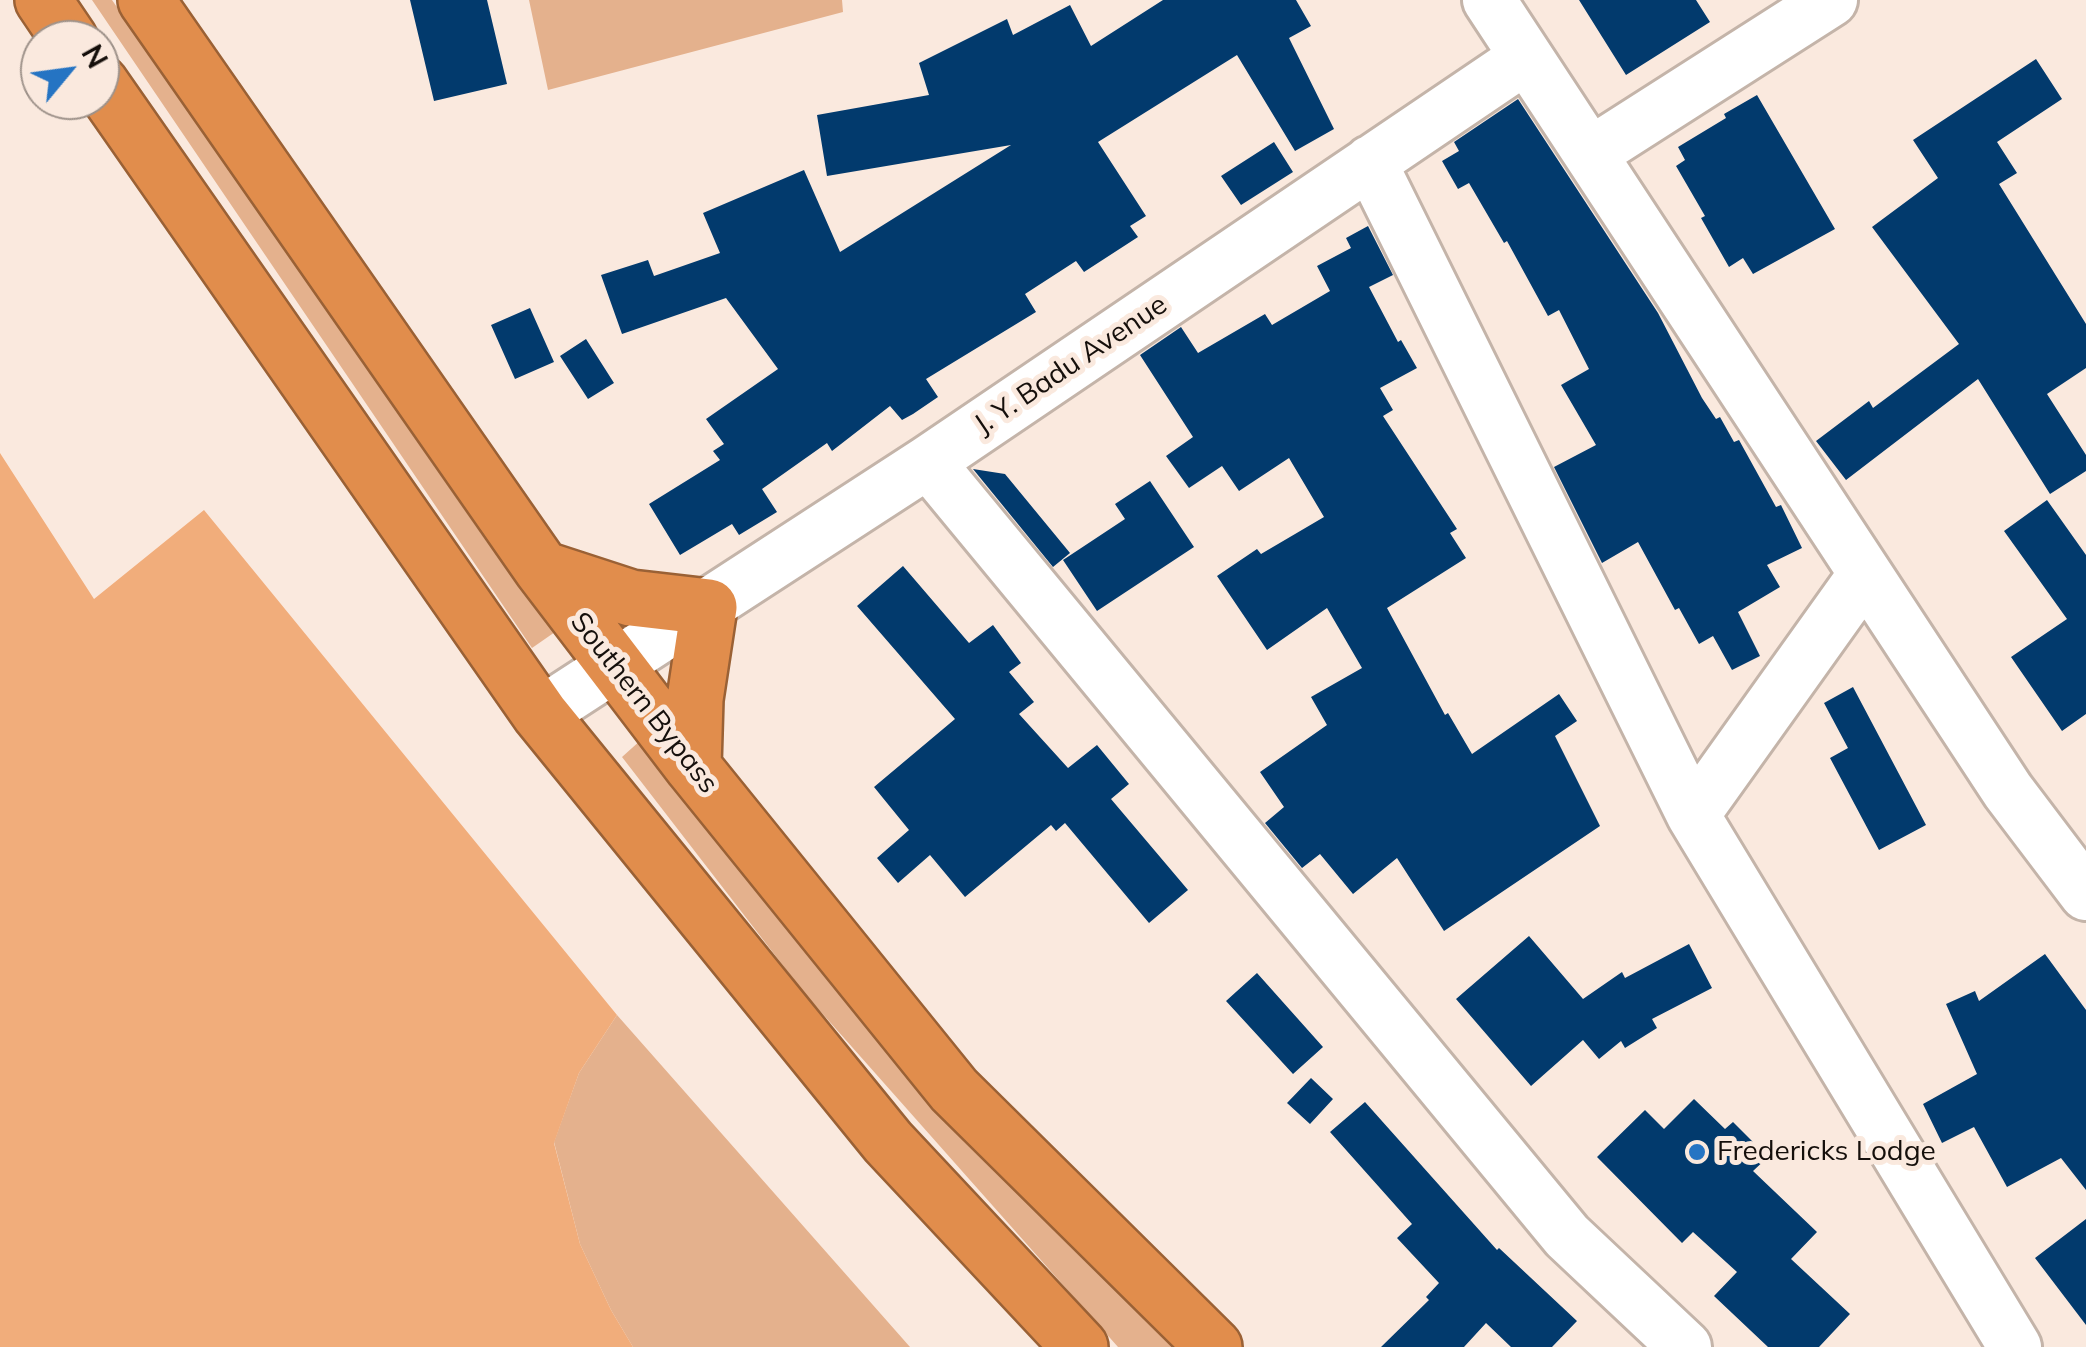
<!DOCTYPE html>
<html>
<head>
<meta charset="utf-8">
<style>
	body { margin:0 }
	#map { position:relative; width:2086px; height:1347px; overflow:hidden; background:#fae9de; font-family:Mulish,sans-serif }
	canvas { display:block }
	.north { position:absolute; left:20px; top:20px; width:100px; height:100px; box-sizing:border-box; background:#fae9de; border:2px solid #9e928a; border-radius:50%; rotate:61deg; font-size:28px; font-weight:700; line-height:40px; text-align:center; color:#150f0b }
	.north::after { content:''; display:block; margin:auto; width:35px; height:45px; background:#2574c3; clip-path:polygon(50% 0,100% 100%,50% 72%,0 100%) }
</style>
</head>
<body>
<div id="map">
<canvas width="2086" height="1347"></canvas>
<div class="north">N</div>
</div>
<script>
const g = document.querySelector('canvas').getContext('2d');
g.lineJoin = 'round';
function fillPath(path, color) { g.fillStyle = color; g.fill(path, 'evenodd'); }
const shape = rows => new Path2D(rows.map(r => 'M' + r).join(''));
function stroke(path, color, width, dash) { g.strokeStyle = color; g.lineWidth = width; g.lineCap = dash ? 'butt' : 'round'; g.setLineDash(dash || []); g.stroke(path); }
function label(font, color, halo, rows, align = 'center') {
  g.font = font + ' Mulish,sans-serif'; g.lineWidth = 10; g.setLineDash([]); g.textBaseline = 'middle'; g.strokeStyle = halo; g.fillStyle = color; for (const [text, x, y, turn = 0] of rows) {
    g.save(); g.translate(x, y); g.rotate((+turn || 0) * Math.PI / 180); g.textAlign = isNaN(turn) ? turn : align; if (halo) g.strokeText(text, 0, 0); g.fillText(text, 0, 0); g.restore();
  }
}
const green = shape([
	[92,0,112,0,487,542,555,632,532,648],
	[529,0,842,0,843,12,548,90],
	[642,739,1217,1347,1118,1347,805,994,622,757],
	[617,1015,910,1347,633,1347,611,1310,580,1244,554,1142,579,1073]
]);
const forest = shape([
	[0,453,94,599,204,510,617,1015,579,1073,554,1143,580,1244,611,1310,633,1347,0,1347]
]);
const building = shape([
	[410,0,487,0,507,84,434,101],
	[1163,0,1296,0,1311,26,1289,38,1334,129,1295,151,1237,55,1098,142,1146,216,1130,226,1138,237,1084,272,1076,261,1025,294,1036,312,926,379,938,397,913,414,902,420,890,406,832,451,827,443,762,489,777,512,739,535,732,524,680,555,649,504,720,460,713,451,724,444,706,419,778,369,726,298,622,334,601,275,648,260,654,276,720,253,703,213,804,170,840,252,1011,145,827,176,817,115,929,95,919,63,1007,19,1013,35,1070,5,1091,46],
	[1579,0,1696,0,1710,22,1626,75],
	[2036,59,2062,99,1997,142,2017,173,1999,184,2086,324,2086,368,2047,394,2086,455,2086,471,2050,494,1978,379,1846,480,1816,441,1869,401,1873,408,1959,344,1872,227,1938,178,1913,140],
	[1757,95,1835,229,1753,274,1743,258,1729,267,1701,218,1705,216,1676,166,1685,160,1678,147,1726,118,1724,114],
	[1518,99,1658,313,1702,398,1716,419,1720,417,1734,442,1739,440,1776,507,1781,505,1802,548,1767,565,1780,587,1738,612,1760,656,1732,670,1713,636,1699,644,1679,608,1675,610,1638,542,1602,563,1554,467,1596,445,1561,385,1589,369,1559,310,1548,316,1507,241,1504,243,1469,183,1458,189,1442,161,1459,151,1454,142],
	[1274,142,1293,172,1241,205,1221,176],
	[1368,226,1393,275,1369,287,1398,342,1401,340,1417,368,1380,388,1393,410,1383,416,1457,529,1450,533,1466,558,1387,608,1445,715,1448,713,1472,754,1559,694,1577,721,1555,736,1600,826,1444,931,1397,858,1353,894,1320,854,1302,868,1265,823,1284,807,1260,772,1327,725,1311,697,1362,668,1327,608,1267,650,1217,576,1257,549,1261,554,1324,517,1289,458,1239,491,1222,466,1189,488,1166,456,1193,437,1140,355,1181,327,1198,353,1265,314,1272,325,1330,291,1317,266,1351,248,1346,238],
	[530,308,554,362,515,379,491,325],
	[586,339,614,383,588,399,560,356],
	[973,469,1005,474,1070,553,1053,567],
	[1150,481,1194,547,1097,611,1063,560,1125,519,1115,504],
	[2047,500,2086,555,2086,714,2062,731,2011,657,2067,619,2004,531],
	[903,566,969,643,993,625,1021,663,1009,672,1034,702,1019,714,1068,768,1097,745,1129,784,1111,799,1188,890,1149,923,1065,823,1056,831,1051,825,965,897,930,855,898,883,877,858,909,830,874,787,955,719,857,606],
	[1853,687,1926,825,1879,850,1830,758,1848,748,1824,703],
	[1529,936,1583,999,1622,972,1625,978,1689,944,1712,988,1652,1019,1657,1028,1625,1048,1621,1041,1599,1059,1583,1040,1531,1086,1456,999],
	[2045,954,2086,1010,2086,1190,2061,1158,2007,1187,1974,1127,1942,1143,1923,1104,1977,1074,1946,1004,1975,991,1979,1001],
	[1257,973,1323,1047,1293,1074,1226,1001],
	[1311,1078,1333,1099,1310,1124,1287,1103],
	[1694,1099,1725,1129,1733,1122,1768,1157,1753,1171,1817,1232,1791,1259,1850,1314,1819,1347,1768,1347,1714,1296,1737,1272,1693,1232,1682,1243,1597,1157,1645,1110,1664,1129],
	[1365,1102,1497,1250,1499,1248,1577,1321,1552,1347,1511,1347,1486,1323,1464,1347,1381,1347,1429,1300,1426,1297,1439,1283,1397,1238,1412,1224,1330,1132],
	[2086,1219,2086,1325,2035,1258]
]);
const minor = shape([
	[1489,0,2008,791,2086,894],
	[1590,154,1831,0],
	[1370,162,1693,815],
	[928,462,1567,1236,1685,1347],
	[1865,574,1693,815,2015,1347],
	[540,714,928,462,1525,58]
]);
const highway = shape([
	[43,0,70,40],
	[146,0,542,569,693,767,954,1090,1214,1347],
	[100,83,540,714,888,1142,1080,1347],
	[542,569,631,598,709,607,695,699,693,767]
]);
const markers = [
	[1697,1152,10,"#2574c3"]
];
const streetNames = [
	["J. Y. Badu Avenue",1071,365,-34],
	["Southern Bypass",644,703,52]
];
const poiNames = [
	["Fredericks Lodge",1717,1152]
];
fillPath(green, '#e4b18d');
fillPath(forest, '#f1ad7b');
fillPath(building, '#023a6d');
stroke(minor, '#c4b4a9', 58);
stroke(highway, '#9a6135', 60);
stroke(minor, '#fff', 52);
stroke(highway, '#e18d4c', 55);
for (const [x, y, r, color] of markers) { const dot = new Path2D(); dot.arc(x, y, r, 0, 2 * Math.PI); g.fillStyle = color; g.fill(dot); stroke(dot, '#fae9de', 4); }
label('28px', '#150f0b', '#fae9de', streetNames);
label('28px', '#150f0b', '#fae9de', poiNames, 'left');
</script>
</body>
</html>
